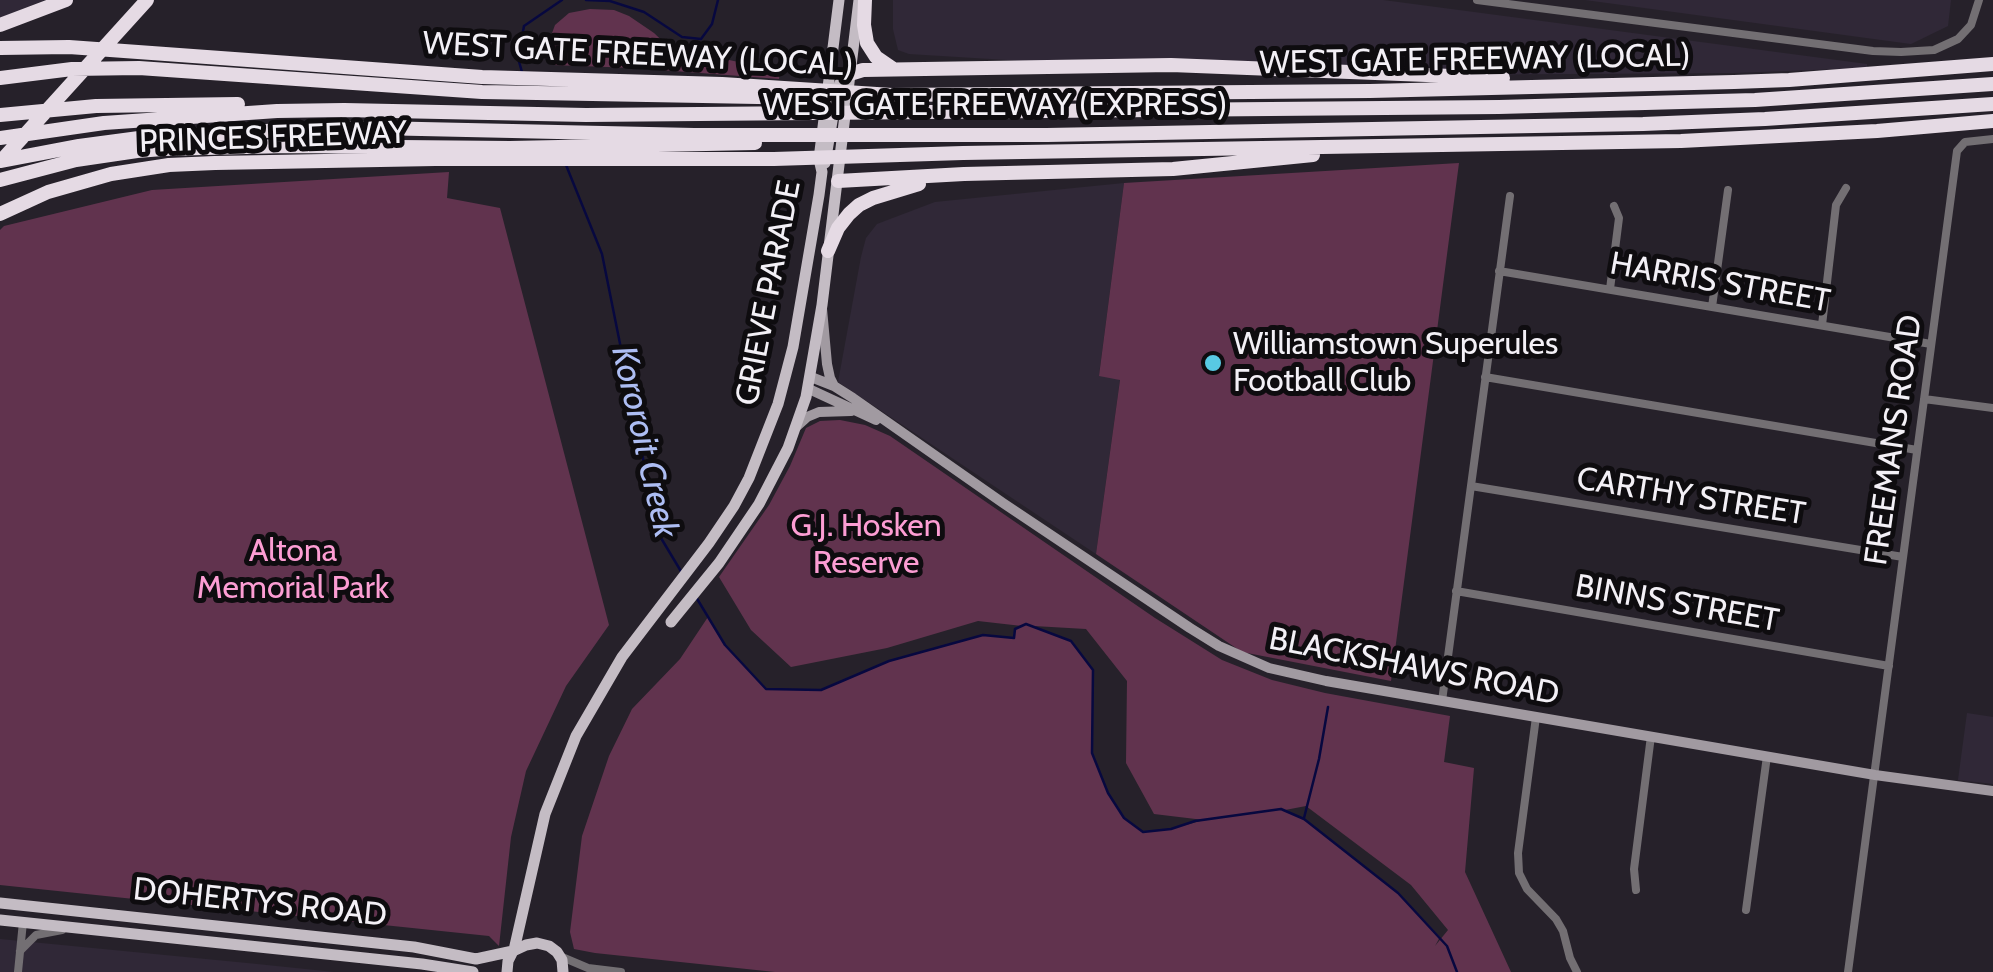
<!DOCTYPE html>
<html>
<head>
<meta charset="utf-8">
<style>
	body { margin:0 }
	canvas { display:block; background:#26212a }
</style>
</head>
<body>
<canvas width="1993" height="972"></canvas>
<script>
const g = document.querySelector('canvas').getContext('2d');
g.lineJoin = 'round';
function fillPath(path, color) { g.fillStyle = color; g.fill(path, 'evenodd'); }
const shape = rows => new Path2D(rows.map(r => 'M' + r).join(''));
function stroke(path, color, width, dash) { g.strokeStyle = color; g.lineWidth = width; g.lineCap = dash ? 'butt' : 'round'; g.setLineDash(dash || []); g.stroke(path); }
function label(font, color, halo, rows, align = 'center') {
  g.font = font + ' Cabin,sans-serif'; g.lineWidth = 10; g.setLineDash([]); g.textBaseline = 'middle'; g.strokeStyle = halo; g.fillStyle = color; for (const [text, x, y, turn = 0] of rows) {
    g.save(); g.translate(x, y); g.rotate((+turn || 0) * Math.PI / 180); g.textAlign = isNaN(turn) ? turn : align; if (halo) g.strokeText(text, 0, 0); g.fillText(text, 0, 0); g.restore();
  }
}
const built = shape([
	[0,0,45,0,0,18],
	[893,0,1383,0,1867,64,1867,68,1733,73,1407,75,1154,69,909,54,898,50,893,29],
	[1585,0,1951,0,1948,26,1911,44],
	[1124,183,1099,375,1120,379,1096,554,838,382,861,257,866,238,877,224,935,202],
	[1967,713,1993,717,1993,784,1958,780],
	[0,939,257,964,334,972,0,972]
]);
const green = shape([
	[590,9,614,10,629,16,654,33,677,55,693,58,706,55,780,71,779,79,635,68,553,65,551,36,555,25,569,13],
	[1459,163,1391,681,1242,652,1096,554,1120,380,1099,376,1124,183],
	[449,172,447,198,500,208,609,625,566,686,526,771,511,837,499,946,489,936,0,885,0,230,4,226,152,190],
	[840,420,865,425,890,436,1155,618,1222,660,1272,680,1325,693,1450,716,1444,762,1474,768,1465,872,1511,972,775,972,595,953,574,949,570,932,582,836,609,756,632,709,680,659,708,617,725,645,767,689,821,690,889,661,983,635,1014,638,1015,629,1022,626,978,621,887,648,791,667,751,630,719,577,769,505,790,466,806,428,820,421],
	[1034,626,1086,629,1127,681,1126,763,1154,814,1204,820,1171,829,1143,832,1124,818,1108,793,1092,753,1093,670,1071,641],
	[1306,806,1411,885,1448,930,1435,946,1440,937,1398,893,1304,819,1285,810]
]);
const stream = shape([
	[586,0,610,1,644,12,682,37,701,39,712,24,718,0],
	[522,72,518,58,524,26,562,0],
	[566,165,602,254,658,533,682,573],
	[696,597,725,645,766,689,821,690,889,661,983,635,1014,638,1015,629,1026,624,1071,641,1093,670,1092,753,1108,793,1124,818,1143,832,1171,829,1195,821,1281,809,1304,819,1398,893,1447,946,1457,972],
	[1304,818,1319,759,1328,707]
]);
const minor = shape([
	[1477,0,1873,51,1901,52,1934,50,1958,39,1971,25,1979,0],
	[1499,271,1931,344],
	[1610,289,1619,218,1614,206],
	[1712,307,1728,190],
	[1822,325,1836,205,1846,188],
	[1485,377,1917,450],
	[1924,399,1993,408],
	[1471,486,1903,557],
	[1456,591,1889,666],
	[1442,701,1510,196],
	[1536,717,1518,853,1519,873,1527,889,1556,919,1563,931,1570,958,1577,972],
	[1636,890,1634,869,1651,736],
	[1746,910,1767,756],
	[20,951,36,935,62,930],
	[562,957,588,968,621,972],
	[18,972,23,922],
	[1848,972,1957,151,1965,142,1993,139]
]);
const secondary = shape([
	[822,309,827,364,830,378,834,386],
	[811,377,834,386,853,398,1003,503,1190,628,1219,646,1269,668,1326,681,1875,775,1993,791],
	[809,389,876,420],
	[797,426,807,417,819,412,851,411]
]);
const primary = shape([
	[825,163,837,91,840,83,850,74],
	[671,622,719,563,759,504,788,448,806,397,822,305,859,0],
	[0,903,414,947,476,959,513,951],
	[0,920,422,964,473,972],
	[514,950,545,814,576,736,622,657,709,543,734,506,749,478,778,404,793,347,819,195,822,172,819,159,839,0],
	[507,972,508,961,513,951,526,945,537,943,549,946,557,952,562,960,563,972]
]);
const motorway = shape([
	[865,0,864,25,867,43,876,57,892,68],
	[0,25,66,0],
	[0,48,69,47,482,77,722,84,892,95,1370,91,1734,82,1789,80,1993,64],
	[850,74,863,70,1171,65,1503,78],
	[0,78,72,69,139,68,482,92,813,98],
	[0,115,96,106,238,104],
	[0,138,104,123,277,111,344,110,586,115,1499,107,1755,100,1993,84],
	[0,161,79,146,139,138,302,129,376,128,694,135,1047,135,1643,124,1765,119,1993,104],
	[1,161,147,0],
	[0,180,76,160,137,151,163,149,288,146,510,148,755,143],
	[838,181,964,174,1173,169,1313,155],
	[0,214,48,192,111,174,169,165,215,163,435,159,774,159,963,153,1681,141,1877,131,1993,121],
	[828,251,838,228,849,214,859,205,873,198,919,184]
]);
const markers = [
	[1213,363,10,"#58c9e3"]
];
const streetNames = [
	["WEST GATE FREEWAY (LOCAL)",638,55,3],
	["WEST GATE FREEWAY (LOCAL)",1475,60,-1],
	["WEST GATE FREEWAY (EXPRESS)",995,106],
	["PRINCES FREEWAY",273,138,-2],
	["HARRIS STREET",1720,283,10],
	["GRIEVE PARADE",769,293,-79],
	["FREEMANS ROAD",1894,440,-82],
	["CARTHY STREET",1691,497,9],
	["BINNS STREET",1677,604,10],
	["BLACKSHAWS ROAD",1414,667,11],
	["DOHERTYS ROAD",260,903,6]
];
const poiNames = [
	["Williamstown Superules",1233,345],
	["Football Club",1233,382]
];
const parkNames = [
	["G.J. Hosken",866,527],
	["Reserve",866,564],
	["Altona",293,552],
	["Memorial Park",293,589]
];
const waterNames = [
	["Kororoit Creek",644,442,77]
];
fillPath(built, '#302837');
fillPath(green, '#61334e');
stroke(stream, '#07083f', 2.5);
stroke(minor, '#736f73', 8);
stroke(secondary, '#a19aa1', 10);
stroke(primary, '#c4bcc4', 11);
stroke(motorway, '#e5dae4', 14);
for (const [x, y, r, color] of markers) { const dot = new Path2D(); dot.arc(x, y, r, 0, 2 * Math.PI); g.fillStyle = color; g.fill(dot); stroke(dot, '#0e0c0f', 4); }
label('32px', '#f3f0f6', '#0e0c0f', streetNames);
label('32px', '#f3f0f6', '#0e0c0f', poiNames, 'left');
label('32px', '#fc9dd3', '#0e0c0f', parkNames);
label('italic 35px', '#adbdf3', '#0e0c0f', waterNames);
</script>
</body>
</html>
